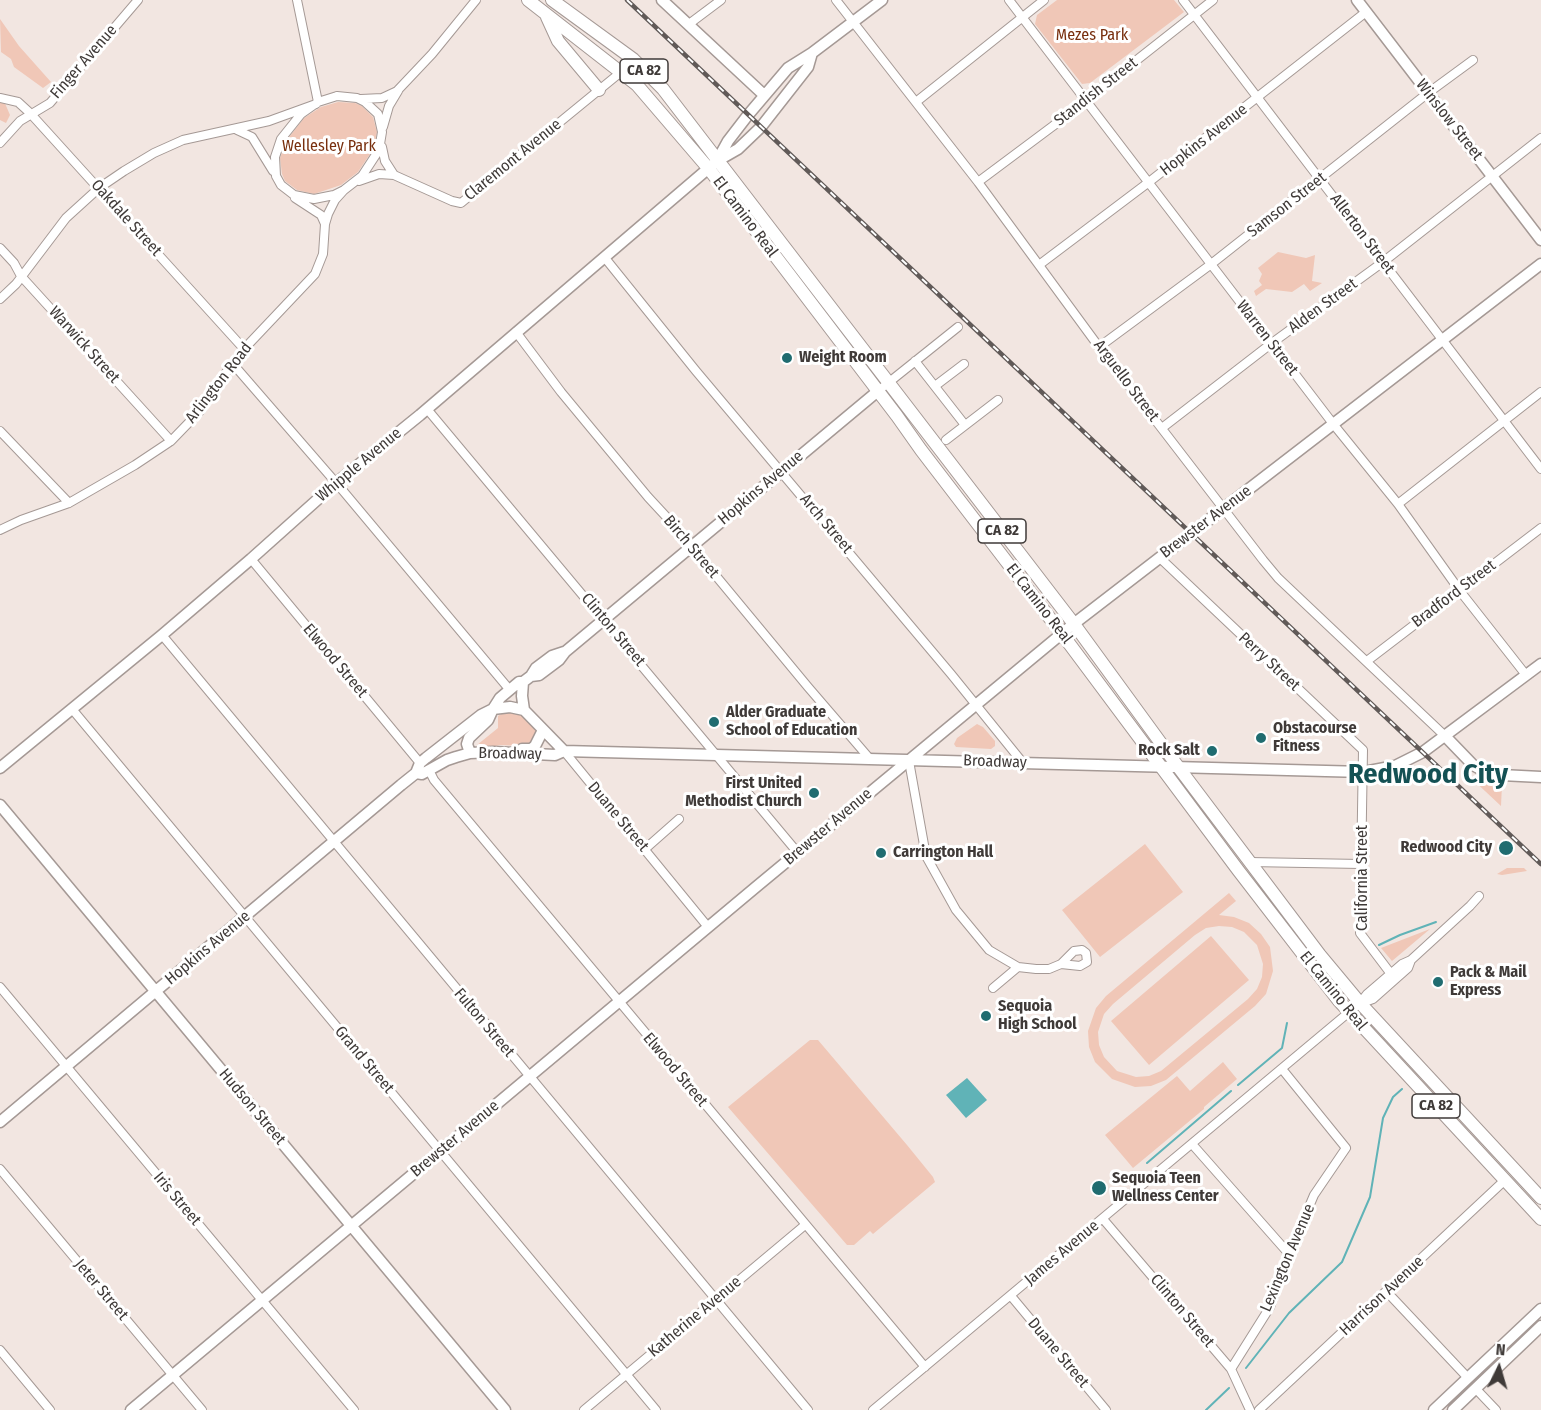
<!DOCTYPE html>
<html>
<head>
<meta charset="utf-8">
<style>
	body { margin:0 }
	#map { position:relative; width:1541px; height:1410px; overflow:hidden; background:#f2e6e1; font-family:"Fira Sans Condensed",sans-serif }
	canvas { display:block }
	.north { position:absolute; left:1469px; top:1338px; width:60px; height:60px; -webkit-text-stroke:4px #fff; paint-order:stroke; rotate:5deg; font-size:16px; font-weight:700; line-height:24px; text-align:center; color:#3f3a38 }
	.north::after { content:''; display:block; margin:auto; width:21px; height:27px; background:#3f3a38; clip-path:polygon(50% 0,100% 100%,50% 72%,0 100%) }
</style>
</head>
<body>
<div id="map">
<canvas width="1541" height="1410"></canvas>
<div class="north">N</div>
</div>
<script>
const g = document.querySelector('canvas').getContext('2d');
g.lineJoin = 'round';
function fillPath(path, color) { g.fillStyle = color; g.fill(path, 'evenodd'); }
const shape = rows => new Path2D(rows.map(r => 'M' + r).join(''));
function stroke(path, color, width, dash) { g.strokeStyle = color; g.lineWidth = width; g.lineCap = dash ? 'butt' : 'round'; g.setLineDash(dash || []); g.stroke(path); }
function label(font, color, halo, rows, align = 'center') {
  g.font = font + ' "Fira Sans Condensed",sans-serif'; g.lineWidth = 6; g.setLineDash([]); g.textBaseline = 'middle'; g.strokeStyle = halo; g.fillStyle = color; for (const [text, x, y, turn = 0] of rows) {
    g.save(); g.translate(x, y); g.rotate((+turn || 0) * Math.PI / 180); g.textAlign = isNaN(turn) ? turn : align; if (halo) g.strokeText(text, 0, 0); g.fillText(text, 0, 0); g.restore();
  }
}
const green = shape([
	[1057,0,1174,0,1184,12,1090,83,1082,84,1035,24,1037,15],
	[0,19,19,46,51,82,43,88,14,67,11,59,1,52],
	[0,99,4,101,10,115,6,123,0,120],
	[338,102,355,103,362,106,373,117,377,132,374,148,358,172,341,185,314,194,297,190,285,181,282,174,280,158,286,141,304,118,321,107],
	[1278,252,1306,258,1315,255,1312,281,1322,283,1310,291,1304,284,1292,292,1266,289,1256,296,1254,291,1262,285,1259,281,1262,274,1258,268],
	[506,711,520,713,535,727,536,734,531,742,523,746,500,745,489,748,478,747,477,745,498,728,498,716],
	[977,724,983,727,995,741,995,746,991,749,956,747,954,744,957,738],
	[1471,776,1487,782,1502,784,1501,806,1470,777],
	[1412,777,1440,778,1440,784,1412,783],
	[1145,844,1183,892,1100,957,1062,910],
	[1507,868,1524,868,1527,871,1502,875,1497,874],
	[1229,893,1236,901,1219,915,1234,917,1249,923,1261,934,1270,947,1273,971,1266,994,1255,1006,1166,1080,1151,1086,1135,1087,1112,1079,1095,1062,1089,1047,1088,1031,1096,1008,1106,996],
	[1219,926,1232,927,1244,932,1257,945,1263,964,1262,977,1257,989,1248,999,1161,1071,1149,1076,1136,1077,1117,1071,1104,1057,1099,1045,1098,1032,1104,1014,1113,1004,1195,935,1206,928],
	[1430,929,1392,961,1381,948],
	[1211,936,1249,980,1149,1065,1111,1021],
	[810,1040,818,1040,907,1145,933,1177,935,1182,873,1234,870,1231,854,1245,847,1245,728,1107],
	[1223,1062,1237,1079,1204,1107,1204,1109,1133,1168,1105,1135,1177,1076,1190,1091]
]);
const water = shape([
	[967,1078,987,1100,966,1118,946,1095]
]);
const stream = shape([
	[1379,945,1400,935,1436,922],
	[1238,1085,1282,1048,1287,1023],
	[1147,1163,1231,1091],
	[1246,1368,1289,1313,1342,1262,1370,1197,1383,1118,1393,1097,1402,1089],
	[1206,1410,1229,1388]
]);
const street = shape([
	[297,0,318,102],
	[836,0,978,182,1099,347,1263,560,1278,578,1445,736],
	[1009,0,1334,425,1398,504,1460,591,1526,675],
	[1183,0,1541,469],
	[689,24,721,0],
	[337,96,357,98,365,102,378,114,382,132,379,150,362,176,344,190,334,195,314,199,294,195,281,185,276,176,275,157,281,139,301,114,318,102,337,96],
	[0,98,18,102,30,113,244,349],
	[361,99,382,98,397,91,432,54,476,0],
	[916,102,1044,0],
	[383,127,389,106,398,91],
	[237,130,252,137,273,171],
	[0,143,20,121,50,103,138,0],
	[382,147,385,161,394,175],
	[359,181,379,174,394,175,452,201,461,203,621,72],
	[978,182,1053,126,1213,0],
	[295,198,321,215,325,224],
	[0,248,14,263,21,276,171,441],
	[605,258,696,371,951,674,1023,763],
	[1039,265,1149,182,1366,12],
	[0,299,16,284,66,218,99,188,124,171,154,153,183,140,269,121,316,104],
	[516,332,561,392,648,497,673,524,808,687,870,759],
	[1099,347,1210,265,1428,93,1473,60],
	[915,361,965,425],
	[233,364,344,492,509,689],
	[935,386,964,364],
	[878,391,958,327],
	[427,409,798,853],
	[1162,428,1272,343,1383,262,1541,138],
	[0,431,69,503],
	[946,440,998,400],
	[1398,504,1541,392],
	[0,530,21,520,69,503,135,465,171,441,201,410,221,379,244,349,315,274,323,254,325,224,328,214,335,200,344,190],
	[1160,558,1363,750,1360,933,1391,974],
	[251,559,420,763],
	[162,635,808,1410],
	[1367,661,1541,528],
	[72,709,656,1410],
	[564,751,708,927],
	[909,761,926,856,956,910,989,950,1018,967,1036,969,1049,969,1061,964,1080,966,1087,962,1086,953,1082,950,1074,951,1061,964],
	[429,770,434,780,925,1367],
	[645,849,679,819],
	[1249,862,1361,864],
	[0,987,354,1410],
	[993,988,1018,967],
	[1362,1003,1373,999,1408,968,1411,960],
	[1192,1144,1289,1254],
	[0,1169,202,1410],
	[1103,1219,1231,1369,1250,1410],
	[1387,1292,1468,1378],
	[1011,1296,1106,1410],
	[0,1350,50,1410],
	[1231,1369,1270,1307,1289,1254,1314,1195,1346,1148,1282,1069],
	[1476,1389,1496,1410],
	[584,1410,805,1225],
	[873,1410,1360,1003,1367,994,1402,964,1411,960,1470,906,1479,896],
	[1259,1410,1505,1180]
]);
const secondary = shape([
	[662,0,764,95],
	[1357,0,1541,240],
	[717,161,728,141,748,115,788,68,812,53,882,0],
	[531,676,536,668,552,656,564,652],
	[523,682,522,696,524,710,564,751],
	[1445,736,1473,765,1484,771,1501,775,1541,777],
	[522,749,531,749,535,746,543,730],
	[470,753,467,744,469,738,488,720,493,709,510,707,524,710],
	[0,768,162,635,251,559,336,483,420,415,717,161,738,149,761,127,808,67,812,53],
	[416,773,420,763,426,758,481,715,493,709,500,698,519,682,523,682,531,676,539,675,559,660,565,652,878,391],
	[0,805,505,1410],
	[0,1122,401,785,416,773,422,774,447,760,456,757,470,753,493,752,555,755,564,751,1364,772,1395,766,1423,752,1541,664],
	[131,1410,756,887,1071,626,1541,264],
	[1434,1410,1541,1309],
	[1453,1410,1541,1326]
]);
const primary = shape([
	[528,0,637,85,709,169,897,416,921,450,1062,634,1238,870,1339,1001,1541,1219],
	[552,0,633,59,663,89,1074,624,1179,768,1320,955,1360,1003,1541,1198],
	[547,17,558,41,599,90]
]);
const rail = shape([
	[627,0,1541,864]
]);
const markers = [
	[787,358,6,"#206c70"],
	[714,722,6,"#206c70"],
	[1261,738,6,"#206c70"],
	[1212,751,6,"#206c70"],
	[814,793,6,"#206c70"],
	[1506,848,8,"#206c70"],
	[881,853,6,"#206c70"],
	[1438,982,6,"#206c70"],
	[986,1016,6,"#206c70"],
	[1099,1188,8,"#206c70"]
];
const shields = [
	[644,71,48],
	[1002,531,48],
	[1436,1106,48]
];
const shieldNames = [
	["CA 82",644,71],
	["CA 82",1002,531],
	["CA 82",1436,1106]
];
const parkNames = [
	["Mezes Park",1092,36],
	["Wellesley Park",329,147]
];
const streetNames = [
	["Finger Avenue",84,62,-49],
	["Standish Street",1096,92,-38],
	["Winslow Street",1449,120,52],
	["Hopkins Avenue",1204,140,-38],
	["Claremont Avenue",513,160,-39],
	["Samson Street",1287,205,-38],
	["El Camino Real",745,217,53],
	["Oakdale Street",126,218,48],
	["Allerton Street",1362,234,53],
	["Alden Street",1323,306,-36],
	["Warren Street",1267,338,52],
	["Warwick Street",84,345,48],
	["Arguello Street",1126,381,53],
	["Arlington Road",219,383,-52],
	["Whipple Avenue",359,465,-40],
	["Hopkins Avenue",761,488,-40],
	["Brewster Avenue",1206,522,-37],
	["Arch Street",826,524,50],
	["Birch Street",691,547,50],
	["Bradford Street",1454,594,-37],
	["El Camino Real",1039,604,52],
	["Clinton Street",613,630,50],
	["Elwood Street",335,661,50],
	["Perry Street",1269,662,43],
	["Broadway",510,754,1],
	["Broadway",995,762,2],
	["Duane Street",618,817,50],
	["Brewster Avenue",828,827,-40],
	["California Street",1363,878,-90],
	["Hopkins Avenue",208,948,-40],
	["El Camino Real",1333,991,51],
	["Fulton Street",484,1023,50],
	["Grand Street",364,1060,50],
	["Elwood Street",675,1070,50],
	["Hudson Street",252,1107,50],
	["Brewster Avenue",455,1139,-40],
	["Iris Street",177,1199,50],
	["James Avenue",1062,1253,-40],
	["Lexington Avenue",1288,1258,-67],
	["Jeter Street",101,1290,50],
	["Harrison Avenue",1382,1296,-43],
	["Clinton Street",1182,1311,50],
	["Katherine Avenue",695,1317,-40],
	["Duane Street",1058,1353,50]
];
const poiNames = [
	["Weight Room",799,358],
	["Alder Graduate",726,713],
	["School of Education",726,731],
	["Obstacourse",1273,729],
	["Fitness",1273,747],
	["Rock Salt",1200,751,"right"],
	["First United",802,784,"right"],
	["Methodist Church",802,802,"right"],
	["Redwood City",1492,848,"right"],
	["Carrington Hall",893,853],
	["Pack & Mail",1450,973],
	["Express",1450,991],
	["Sequoia",998,1007],
	["High School",998,1025],
	["Sequoia Teen",1112,1179],
	["Wellness Center",1112,1197]
];
const townNames = [
	["Redwood City",1428,775]
];
fillPath(green, '#f0c7b7');
fillPath(water, '#60b3b7');
stroke(stream, '#60b3b7', 2);
stroke(street, '#a59995', 10);
stroke(secondary, '#a59995', 13);
stroke(primary, '#a59995', 14);
stroke(street, '#fff', 8);
stroke(secondary, '#fff', 10);
stroke(primary, '#fff', 12);
stroke(rail, '#615a58', 4.5);
stroke(rail, '#fff', 2, [7]);
for (const [x, y, r, color] of markers) { const dot = new Path2D(); dot.arc(x, y, r, 0, 2 * Math.PI); g.fillStyle = color; g.fill(dot); stroke(dot, '#fff', 2); }
for (const [x, y, w] of shields) { const box = new Path2D(); box.roundRect(x - w / 2, y - 12, w, 24, 4.5); g.fillStyle = '#fff'; g.fill(box); stroke(box, '#3f3a38', 1.5); }
label('bold 15px', '#3f3a38', null, shieldNames);
label('16px', '#782f0e', '#fff', parkNames);
label('16px', '#3f3a38', '#fff', streetNames);
label('bold 16px', '#3f3a38', '#fff', poiNames, 'left');
label('bold 28px', '#145154', '#fff', townNames);
</script>
</body>
</html>
